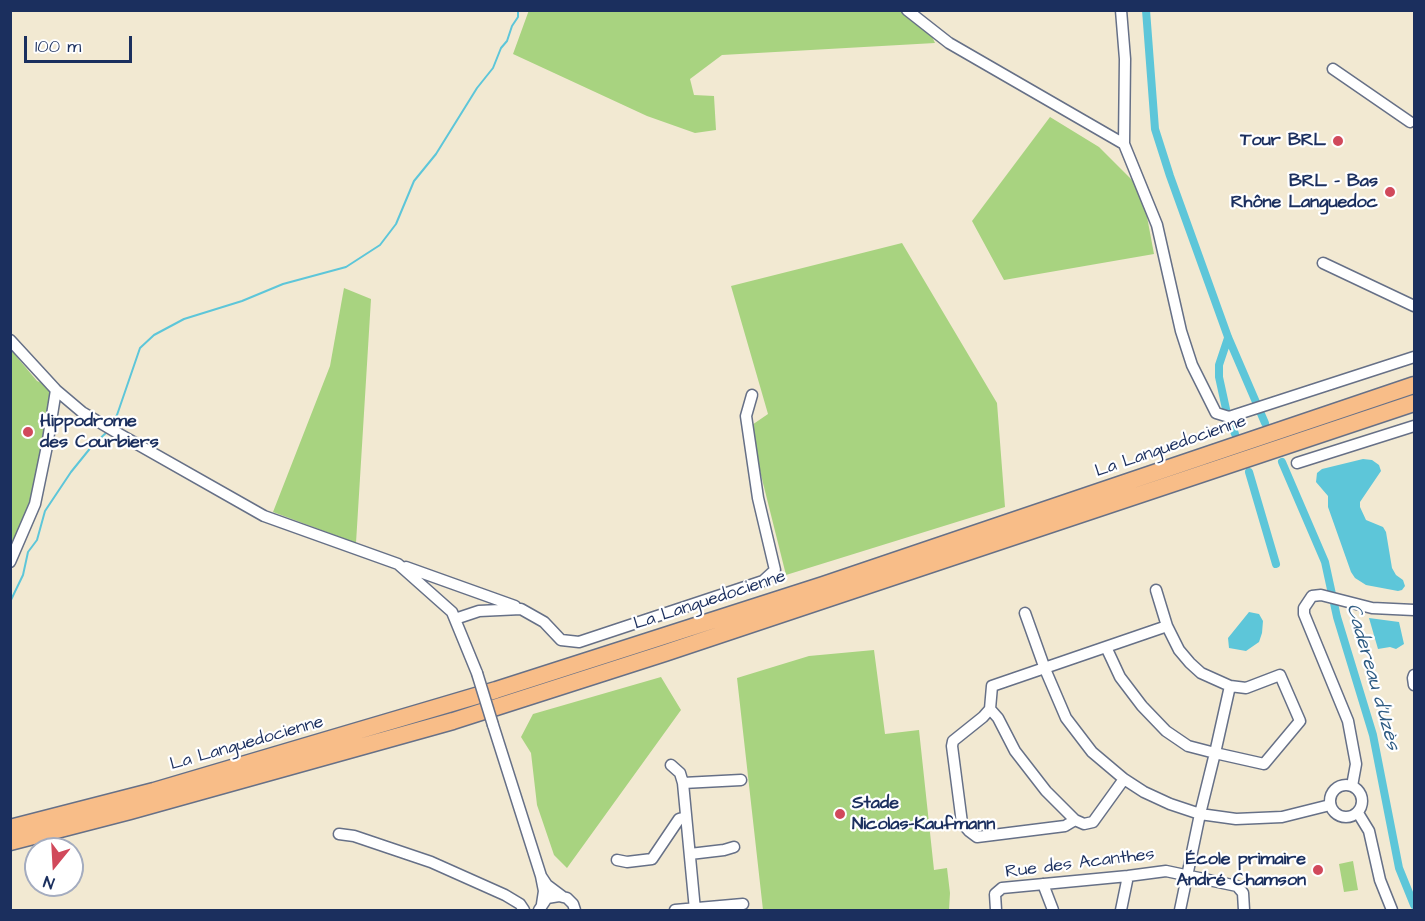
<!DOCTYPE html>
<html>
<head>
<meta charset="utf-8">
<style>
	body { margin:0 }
	#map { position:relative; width:1425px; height:921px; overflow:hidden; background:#f2e9d2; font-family:"Architects Daughter",sans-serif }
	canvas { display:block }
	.frame { position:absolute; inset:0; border:12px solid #1b2f5e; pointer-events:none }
	.north { position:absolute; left:24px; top:837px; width:60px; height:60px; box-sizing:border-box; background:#fff; border:2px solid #a4acbf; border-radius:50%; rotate:198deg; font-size:16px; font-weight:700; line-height:24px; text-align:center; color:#1b2f5e }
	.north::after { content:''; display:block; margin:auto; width:21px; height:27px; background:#d1495b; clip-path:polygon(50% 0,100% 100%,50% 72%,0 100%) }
	.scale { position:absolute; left:24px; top:36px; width:108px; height:27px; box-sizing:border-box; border:3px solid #1b2f5e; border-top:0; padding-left:8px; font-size:18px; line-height:21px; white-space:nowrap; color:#1b2f5e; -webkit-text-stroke:4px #fff; paint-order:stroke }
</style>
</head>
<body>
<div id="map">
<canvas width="1425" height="921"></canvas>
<div class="frame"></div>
<div class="north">N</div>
<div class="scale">100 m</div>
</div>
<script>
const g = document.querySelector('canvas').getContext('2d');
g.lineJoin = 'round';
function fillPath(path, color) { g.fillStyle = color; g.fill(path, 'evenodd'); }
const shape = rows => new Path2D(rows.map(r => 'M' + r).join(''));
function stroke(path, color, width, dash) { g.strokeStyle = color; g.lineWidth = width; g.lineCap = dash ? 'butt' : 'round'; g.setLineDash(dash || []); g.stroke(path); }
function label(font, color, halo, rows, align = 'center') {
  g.font = font + ' "Architects Daughter",sans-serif'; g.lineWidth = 4.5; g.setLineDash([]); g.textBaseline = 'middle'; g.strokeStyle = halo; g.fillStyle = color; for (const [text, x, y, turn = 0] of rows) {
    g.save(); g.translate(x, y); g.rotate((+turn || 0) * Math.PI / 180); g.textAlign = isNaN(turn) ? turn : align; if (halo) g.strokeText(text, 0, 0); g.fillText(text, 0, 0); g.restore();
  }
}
const green = shape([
	[529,10,902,11,929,30,935,43,722,55,690,79,694,95,714,96,716,130,695,133,647,116,513,54],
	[1050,117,1099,147,1142,190,1154,254,1004,280,972,221],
	[902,243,997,403,1005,507,786,575,749,427,768,414,731,286],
	[344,288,371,299,356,543,273,512,330,366],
	[11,350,37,381,42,383,53,394,34,499,11,555],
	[874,650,885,734,919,730,934,870,947,868,950,893,949,910,763,910,737,678,809,656],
	[661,677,681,710,567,868,554,855,537,805,531,753,521,737,533,714],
	[1353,861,1358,890,1344,892,1339,864]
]);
const water = shape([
	[1363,459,1372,460,1379,465,1381,471,1360,502,1360,507,1366,520,1383,527,1386,532,1392,568,1396,575,1403,580,1405,586,1402,590,1398,591,1366,585,1355,578,1351,572,1328,507,1328,496,1316,482,1317,473,1322,469],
	[1249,612,1259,614,1263,621,1262,633,1259,642,1246,651,1229,648,1228,638],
	[1369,618,1399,622,1404,644,1396,649,1390,647,1378,649]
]);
const stream = shape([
	[111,426,117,415,140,348,154,335,184,319,242,301,283,284,346,267,380,245,396,224,414,181,436,154,477,88,493,68,501,48,507,41,512,26,518,17,518,10],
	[10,602,23,575,28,552,37,540,45,511,71,472,92,446,108,431]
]);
const canal = shape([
	[1146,10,1155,129,1170,176,1228,337,1265,423],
	[1226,409,1219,377,1219,365,1228,338],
	[1232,425,1235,434],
	[1282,462,1325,562,1337,617,1373,735,1399,868,1414,905],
	[1249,472,1276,564]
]);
const minor = shape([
	[907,10,949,43,1124,144,1157,225,1181,331,1192,365,1216,413,1229,417,1414,357],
	[1121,10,1125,59,1124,144],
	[1333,69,1410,122],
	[1323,263,1414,306],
	[10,340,56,390,82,412,114,431,264,516,398,564,452,612,477,673],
	[1297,463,1414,426],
	[10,562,35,504,47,446,56,390],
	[406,567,515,606],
	[1156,590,1167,626,1179,650,1190,663,1201,673,1230,686],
	[1025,613,1045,669,1066,718,1092,752,1124,779,1144,792,1170,804,1200,814,1236,819,1282,817,1330,805],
	[455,619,479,611,521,609,544,622,561,640,579,642,763,581,775,570,758,498,746,416,752,395],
	[1106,647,1120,677,1142,706,1166,731,1188,746,1215,753,1264,764,1300,721,1280,675,1246,688,1230,686,1215,753,1200,814,1180,910],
	[1414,675,1413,678,1414,685],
	[990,709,998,718,1015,751,1046,791,1075,820,1084,824,1093,822,1124,779],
	[493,725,541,876],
	[671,765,680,773,683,783,695,910],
	[683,783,741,780],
	'1330 801a16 16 0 1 1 32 0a16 16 0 1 1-32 0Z',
	[1352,786,1356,764,1348,721,1304,614,1304,608,1312,596,1321,595,1372,608,1414,610],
	[1358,813,1369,831,1380,880,1392,910],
	[1075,820,1065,826,977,837,969,831,962,823,952,746,953,741,983,717,990,709,992,686,1167,626],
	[339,834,354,836,431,862,505,895,520,904,524,910],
	[690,854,724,850,734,847],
	[617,860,627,862,652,859,679,819,686,817],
	[1043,884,1053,910],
	[542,904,544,891,541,876,547,885,563,897],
	[539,910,547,898,559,896,567,898,573,904,575,910],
	[675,910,743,904],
	[996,910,995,894,1002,888,1128,876,1166,871,1237,886,1243,893,1244,910],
	[1121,910,1128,876]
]);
const highway = shape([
	[10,828,154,791,496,690,823,585,1414,385],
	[10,842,130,811,453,721,665,653,1414,403]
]);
const minorBridge = shape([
	[477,673,493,725]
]);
const markers = [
	[1338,141,6,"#d1495b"],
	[1390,192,6,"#d1495b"],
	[28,432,6,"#d1495b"],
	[840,814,6,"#d1495b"],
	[1318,870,6,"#d1495b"]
];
const poiNames = [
	["Tour BRL",1326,141],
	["BRL - Bas",1378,182],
	["Rhône Languedoc",1378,203],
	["Hippodrome",40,422,"left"],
	["des Courbiers",40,443,"left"],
	["Stade",852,804,"left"],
	["Nicolas-Kaufmann",852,825,"left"],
	["École primaire",1306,860],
	["André Chamson",1306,881]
];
const streetNames = [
	["La Languedocienne",1171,447,-19],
	["La Languedocienne",710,601,-18],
	["La Languedocienne",247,744,-16],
	["Rue des Acanthes",1080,864,-7]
];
const waterNames = [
	["Cadereau d'Uzès",1372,677,74]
];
fillPath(green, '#a8d380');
fillPath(water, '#5dc6d9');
stroke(stream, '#5dc6d9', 2);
stroke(canal, '#5dc6d9', 8);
stroke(minor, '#667087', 13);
stroke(highway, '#667087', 19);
stroke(minor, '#fff', 10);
stroke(highway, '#f8bd88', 16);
stroke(minorBridge, '#667087', 13, []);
stroke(minorBridge, '#fff', 10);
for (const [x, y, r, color] of markers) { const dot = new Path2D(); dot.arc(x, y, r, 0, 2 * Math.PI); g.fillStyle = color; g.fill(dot); stroke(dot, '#fff', 2); }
label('bold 18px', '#1b2f5e', '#fff', poiNames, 'right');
label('18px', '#1b2f5e', '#fff', streetNames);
label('italic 20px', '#2f5c83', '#fff', waterNames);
</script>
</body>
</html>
